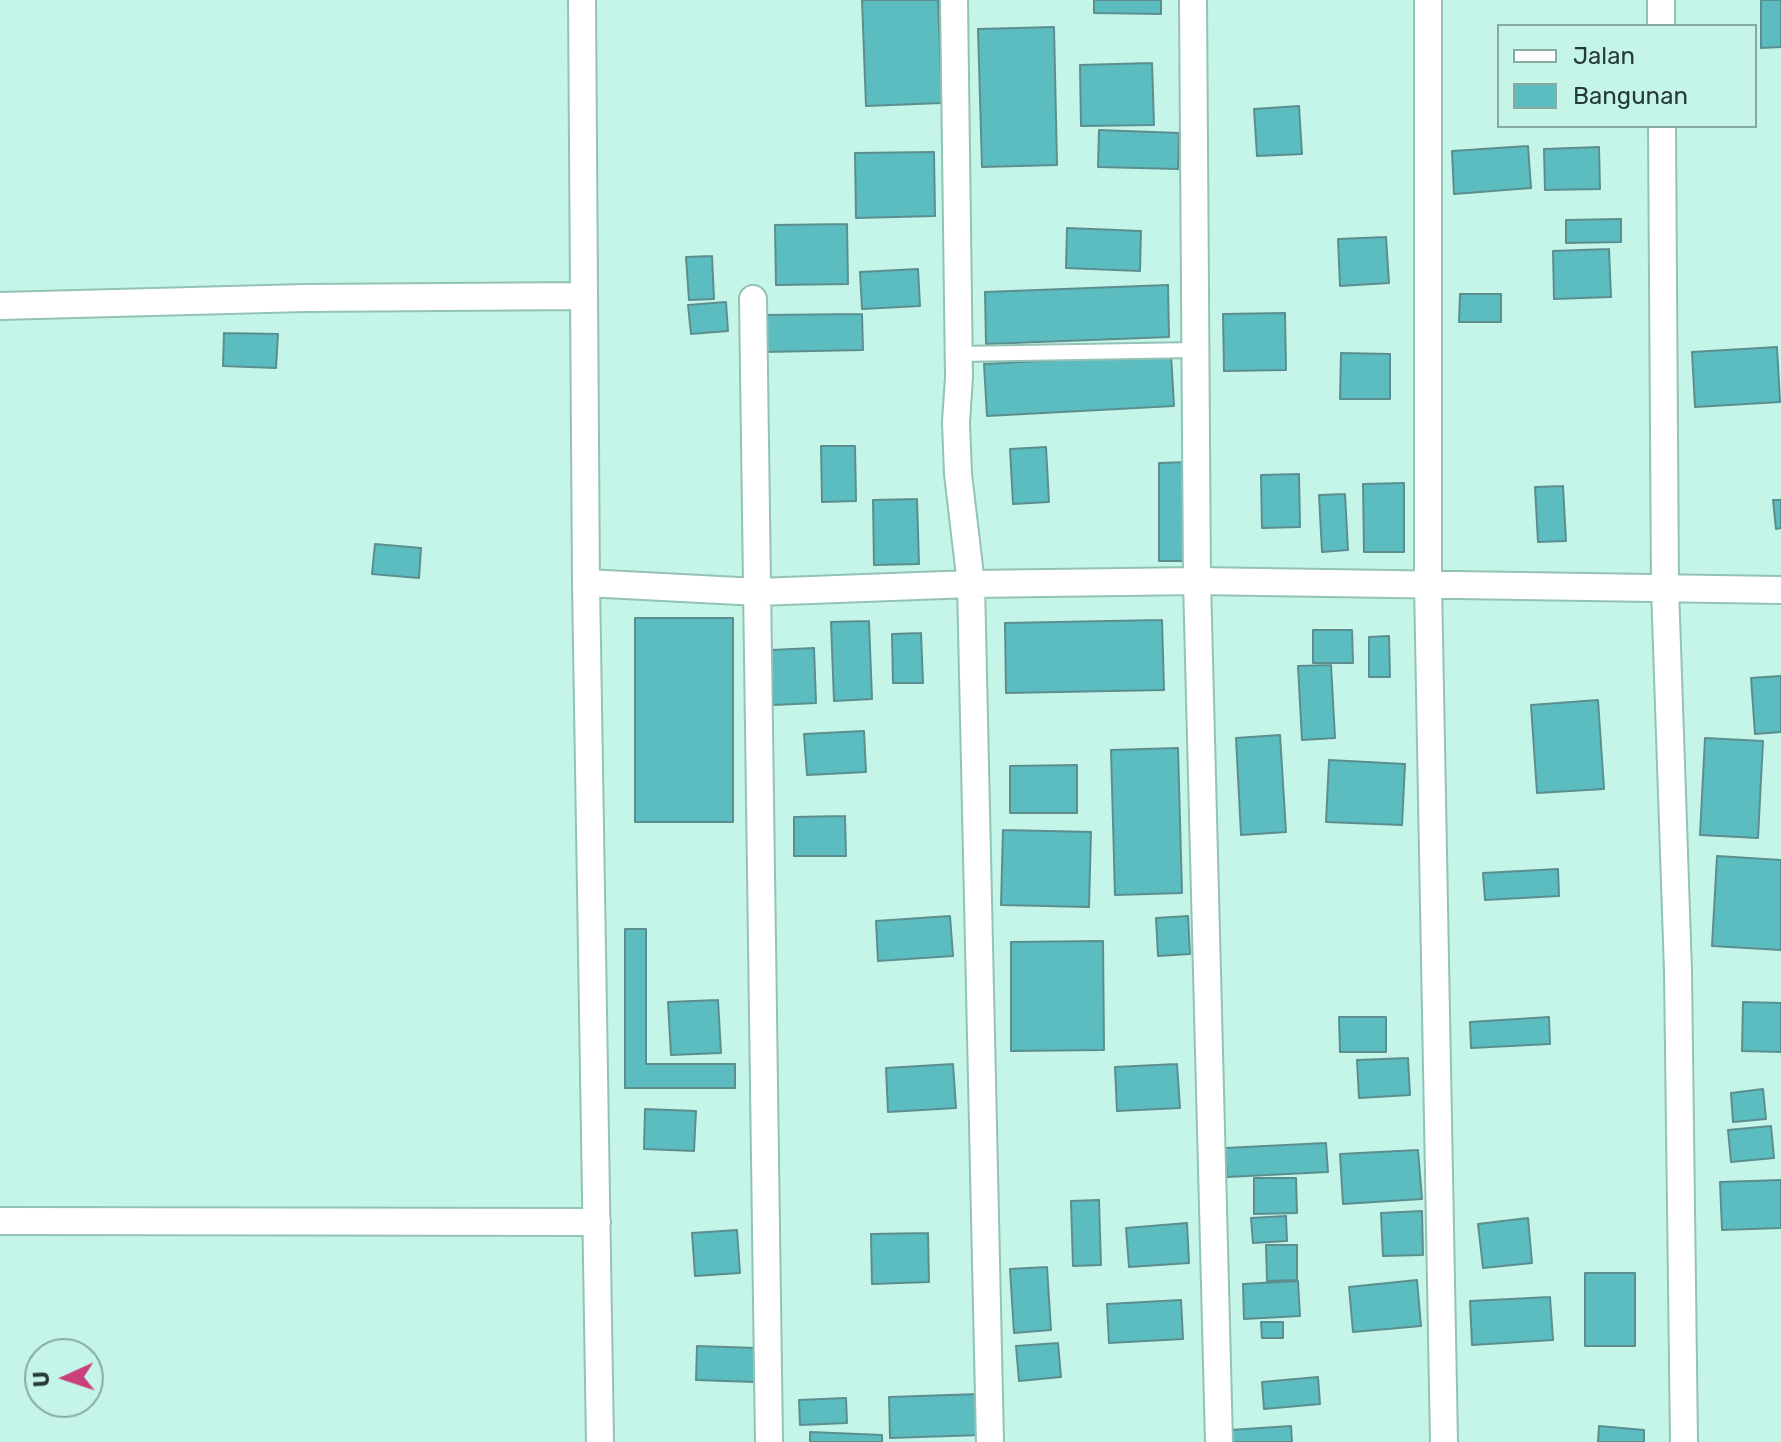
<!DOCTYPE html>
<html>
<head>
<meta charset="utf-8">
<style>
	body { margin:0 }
	#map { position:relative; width:1781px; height:1442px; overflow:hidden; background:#c5f5e9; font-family:Rubik,sans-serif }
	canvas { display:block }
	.legend { position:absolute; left:1497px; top:24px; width:260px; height:104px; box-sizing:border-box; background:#c5f5e9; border:2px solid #86aba1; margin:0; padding:10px 14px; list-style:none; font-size:24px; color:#273b36 }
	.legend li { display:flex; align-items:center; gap:16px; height:40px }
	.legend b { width:40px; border:2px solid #86aba1 }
	.north { position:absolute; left:24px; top:1338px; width:80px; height:80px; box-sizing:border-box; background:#c5f5e9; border:2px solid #86aba1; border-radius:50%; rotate:267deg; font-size:22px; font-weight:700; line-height:32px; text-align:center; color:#273b36 }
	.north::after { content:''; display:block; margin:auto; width:28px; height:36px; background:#c9407b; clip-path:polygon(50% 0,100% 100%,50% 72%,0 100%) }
</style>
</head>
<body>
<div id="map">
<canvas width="1781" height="1442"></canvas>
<ul class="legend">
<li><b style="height:10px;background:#fff"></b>Jalan</li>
<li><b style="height:22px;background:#5bbdbf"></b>Bangunan</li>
</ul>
<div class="north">U</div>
</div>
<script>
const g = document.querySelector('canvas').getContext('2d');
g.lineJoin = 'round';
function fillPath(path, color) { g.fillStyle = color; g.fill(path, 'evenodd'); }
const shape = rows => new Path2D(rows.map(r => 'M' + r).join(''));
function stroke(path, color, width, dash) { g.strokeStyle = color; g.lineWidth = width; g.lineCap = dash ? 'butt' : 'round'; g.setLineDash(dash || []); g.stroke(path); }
const building = shape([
	[862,0,938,0,942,103,866,106,862,0],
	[1094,0,1161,0,1161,14,1094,13,1094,0],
	[1761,0,1781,0,1781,47,1761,48,1761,0],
	[1054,27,1057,165,982,167,978,29,1054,27],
	[1152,63,1154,125,1081,126,1080,65,1152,63],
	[1299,106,1302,154,1257,156,1254,109,1299,106],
	[1099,130,1179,133,1178,169,1098,167,1099,130],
	[1528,146,1531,188,1454,194,1452,151,1528,146],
	[1599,147,1600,189,1545,190,1544,149,1599,147],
	[934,152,935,216,856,218,855,153,934,152],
	[1621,219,1621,242,1566,243,1566,220,1621,219],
	[847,224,848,284,776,285,775,225,847,224],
	[1067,228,1141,231,1140,271,1066,268,1067,228],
	[1386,237,1389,283,1340,286,1338,239,1386,237],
	[1609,249,1611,297,1554,299,1553,251,1609,249],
	[712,256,714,299,689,300,686,257,712,256],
	[918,269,920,306,862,309,860,272,918,269],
	[1168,285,1169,337,986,344,985,292,1168,285],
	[1460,294,1501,294,1501,322,1459,322,1460,294],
	[726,302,728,331,691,334,688,305,726,302],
	[1285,313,1286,370,1224,371,1223,314,1285,313],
	[862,314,863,350,763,352,763,315,862,314],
	[224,333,278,334,276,368,223,366,224,333],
	[1777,347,1780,402,1695,407,1692,352,1777,347],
	[1341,353,1390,354,1390,399,1340,399,1341,353],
	[1171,354,1174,406,987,416,984,364,1171,354],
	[821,446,855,446,856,501,822,502,821,446],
	[1046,447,1049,502,1013,504,1010,449,1046,447],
	[1188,462,1189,561,1159,561,1159,463,1188,462],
	[1299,474,1300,527,1262,528,1261,475,1299,474],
	[1404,483,1404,552,1364,552,1363,484,1404,483],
	[1563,486,1566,541,1538,542,1535,487,1563,486],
	[1345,494,1348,550,1322,552,1319,495,1345,494],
	[917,499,919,564,874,565,873,500,917,499],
	[1773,500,1781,500,1781,528,1776,529,1773,500],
	[375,544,421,548,419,578,372,574,375,544],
	[635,618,733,618,733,822,635,822,635,618],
	[1162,620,1164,690,1006,693,1005,623,1162,620],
	[869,621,872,699,834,701,831,622,869,621],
	[1313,630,1352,630,1353,663,1313,663,1313,630],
	[921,633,923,683,893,683,892,634,921,633],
	[1389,636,1390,677,1369,677,1369,637,1389,636],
	[814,648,816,703,773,705,771,650,814,648],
	[1331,665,1335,738,1302,740,1298,666,1331,665],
	[1781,676,1781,732,1755,734,1751,678,1781,676],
	[1598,700,1604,789,1537,793,1531,705,1598,700],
	[864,731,866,772,807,775,804,734,864,731],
	[1280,735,1286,832,1241,835,1236,738,1280,735],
	[1705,738,1763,741,1758,838,1700,835,1705,738],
	[1178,748,1182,893,1115,895,1111,750,1178,748],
	[1329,760,1405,764,1402,825,1326,822,1329,760],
	[1077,765,1077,813,1010,813,1010,766,1077,765],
	[845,816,846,856,794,856,794,817,845,816],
	[1003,830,1091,832,1089,907,1001,905,1003,830],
	[1717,856,1781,860,1781,950,1712,946,1717,856],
	[1558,869,1559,896,1485,900,1483,873,1558,869],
	[950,916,953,956,878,961,876,921,950,916],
	[1188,916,1190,954,1158,956,1156,918,1188,916],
	[625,929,646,929,646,1064,735,1064,735,1088,625,1088,625,929],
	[1103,941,1104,1050,1011,1051,1011,942,1103,941],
	[718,1000,721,1053,671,1055,668,1002,718,1000],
	[1743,1002,1781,1003,1781,1052,1742,1051,1743,1002],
	[1339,1017,1386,1017,1386,1052,1340,1052,1339,1017],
	[1549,1017,1550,1044,1471,1048,1470,1022,1549,1017],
	[1408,1058,1410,1095,1359,1098,1357,1060,1408,1058],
	[953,1064,956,1108,888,1112,886,1068,953,1064],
	[1177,1064,1180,1108,1117,1111,1115,1067,1177,1064],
	[1763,1089,1766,1119,1733,1122,1731,1093,1763,1089],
	[645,1109,696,1111,694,1151,644,1149,645,1109],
	[1771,1126,1774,1158,1731,1162,1728,1130,1771,1126],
	[1326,1143,1328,1172,1227,1177,1225,1148,1326,1143],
	[1418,1150,1422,1199,1343,1204,1340,1154,1418,1150],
	[1254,1178,1296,1178,1297,1213,1254,1214,1254,1178],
	[1781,1180,1781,1228,1722,1230,1720,1182,1781,1180],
	[1099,1200,1101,1265,1073,1266,1071,1201,1099,1200],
	[1422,1211,1423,1255,1383,1256,1381,1213,1422,1211],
	[1286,1216,1287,1241,1253,1243,1251,1218,1286,1216],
	[1528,1218,1532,1263,1483,1268,1478,1224,1528,1218],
	[1187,1223,1189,1263,1129,1267,1126,1228,1187,1223],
	[737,1230,740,1273,695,1276,692,1233,737,1230],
	[928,1233,929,1282,872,1284,871,1234,928,1233],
	[1266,1245,1297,1245,1297,1280,1267,1281,1266,1245],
	[1047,1267,1051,1330,1014,1333,1010,1269,1047,1267],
	[1585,1273,1635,1273,1635,1346,1585,1346,1585,1273],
	[1417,1280,1421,1326,1353,1332,1349,1287,1417,1280],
	[1298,1281,1300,1316,1244,1319,1243,1284,1298,1281],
	[1550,1297,1553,1340,1472,1345,1470,1301,1550,1297],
	[1181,1300,1183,1339,1109,1343,1107,1304,1181,1300],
	[1261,1322,1283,1322,1283,1338,1262,1338,1261,1322],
	[1058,1343,1061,1377,1019,1381,1016,1346,1058,1343],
	[697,1346,756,1348,754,1382,696,1380,697,1346],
	[1318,1377,1320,1404,1264,1409,1262,1382,1318,1377],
	[980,1394,981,1435,890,1438,889,1397,980,1394],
	[846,1398,847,1423,800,1425,799,1400,846,1398],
	[1291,1426,1292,1442,1231,1442,1230,1430,1291,1426],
	[1599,1426,1644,1430,1644,1442,1598,1442,1599,1426],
	[810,1432,882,1435,882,1442,810,1442,810,1432]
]);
const service = shape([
	[959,354,1195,350]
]);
const minor = shape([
	[582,0,586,583,600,1442],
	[954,0,959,377,956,422,958,474,971,584,990,1442],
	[1193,0,1197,581,1219,1442],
	[1428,0,1428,584,1444,1442],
	[1661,0,1661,26],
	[1662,126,1665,588,1678,971,1684,1442],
	[753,299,769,1442],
	[0,306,305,298,583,296],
	[586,583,758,592,971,584,1197,581,1781,590],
	[0,1221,597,1222]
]);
fillPath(building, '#5bbdbf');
stroke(building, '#5d8e8f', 2);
stroke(service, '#93c2b6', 18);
stroke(minor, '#93c2b6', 30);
stroke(service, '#fff', 14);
stroke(minor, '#fff', 26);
</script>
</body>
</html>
